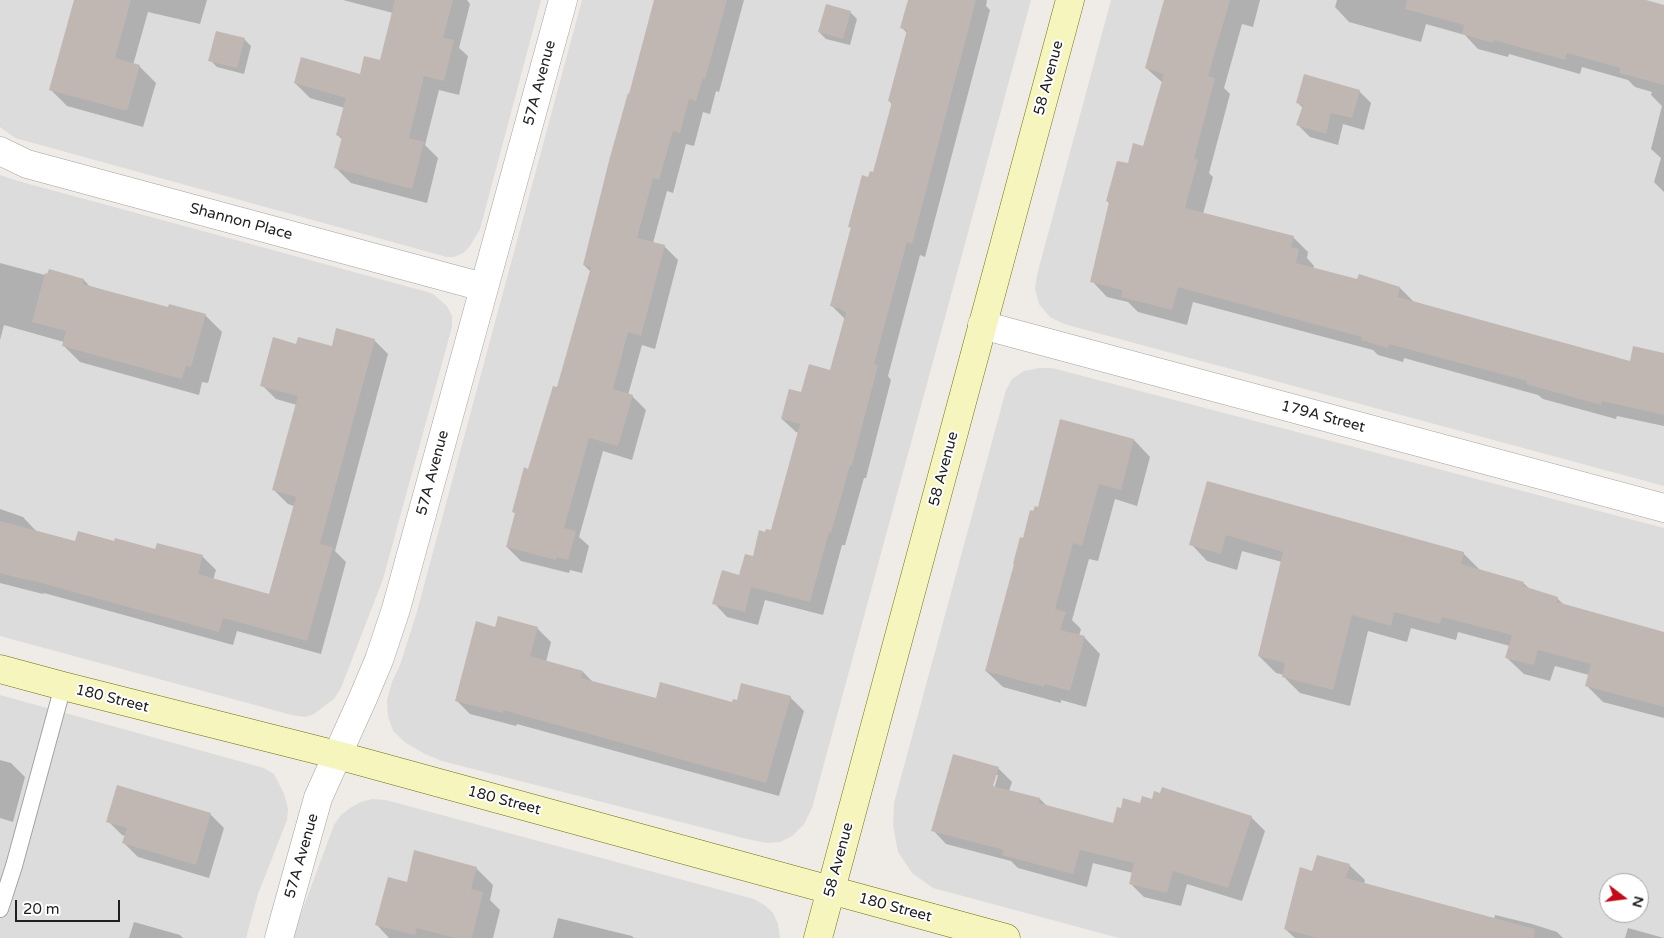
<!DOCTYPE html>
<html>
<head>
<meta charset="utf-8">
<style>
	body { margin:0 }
	#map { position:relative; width:1664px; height:938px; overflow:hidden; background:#efebe6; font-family:"Varela Round",sans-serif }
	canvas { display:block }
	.north { position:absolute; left:1599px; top:873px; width:50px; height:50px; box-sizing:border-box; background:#fff; border:1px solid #a5a5a5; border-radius:50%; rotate:105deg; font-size:14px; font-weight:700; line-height:20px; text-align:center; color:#1f1f1f }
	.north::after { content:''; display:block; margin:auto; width:18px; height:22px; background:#c30a18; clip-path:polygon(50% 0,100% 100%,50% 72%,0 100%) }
	.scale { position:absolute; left:15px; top:900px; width:105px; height:22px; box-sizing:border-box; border:2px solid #1f1f1f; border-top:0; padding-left:6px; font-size:15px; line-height:18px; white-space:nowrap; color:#1f1f1f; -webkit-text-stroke:4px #fff; paint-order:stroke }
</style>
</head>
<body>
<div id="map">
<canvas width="1664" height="938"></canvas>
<div class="north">N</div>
<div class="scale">20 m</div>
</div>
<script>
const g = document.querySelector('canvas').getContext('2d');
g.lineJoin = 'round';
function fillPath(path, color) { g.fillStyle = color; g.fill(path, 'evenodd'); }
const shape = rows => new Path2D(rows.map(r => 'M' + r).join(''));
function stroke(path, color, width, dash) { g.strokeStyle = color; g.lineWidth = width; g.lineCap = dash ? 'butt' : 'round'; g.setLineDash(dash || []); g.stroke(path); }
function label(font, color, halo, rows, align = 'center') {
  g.font = font + ' "Varela Round",sans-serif'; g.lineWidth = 4; g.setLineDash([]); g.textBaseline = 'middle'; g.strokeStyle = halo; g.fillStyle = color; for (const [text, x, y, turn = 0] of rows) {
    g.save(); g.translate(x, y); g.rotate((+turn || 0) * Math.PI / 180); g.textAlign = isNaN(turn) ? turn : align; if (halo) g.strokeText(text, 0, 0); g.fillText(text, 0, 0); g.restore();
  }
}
const residential = shape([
	[0,0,541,0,480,229,470,246,463,253,454,257,447,257,15,138,0,127],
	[582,0,1031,0,812,808,804,824,792,836,780,842,766,843,743,838,442,761,425,754,406,743,393,731,388,716,387,700,392,682,400,665,416,615],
	[1111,0,1664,0,1664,486,1064,324,1050,317,1039,304,1035,289,1037,275],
	[0,175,18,181,424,291,433,294,447,306,452,316,452,327,383,579,341,688,334,699,314,714,305,717,292,715,0,636],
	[1039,368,1052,368,1664,528,1664,938,1119,938,933,888,912,873,898,852,893,825,894,803,1006,390,1012,379,1024,371],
	[1609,883,1639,883,1639,913,1609,913],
	[0,695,264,768,274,774,284,794,288,809,287,820,258,894,246,938,0,938],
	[372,799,386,800,754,899,766,906,773,913,778,924,780,938,292,938,334,825,341,815,350,808,361,802]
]);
const shadow = shape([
	[75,0,207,0,200,24,148,12,133,65,139,66,156,83,143,127,67,106,50,89],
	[343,0,467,0,470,4,459,48,468,56,459,95,439,90,425,145,438,158,427,203,351,183,336,168,343,140,337,135,345,108,310,98,295,83,361,75,381,62,393,13],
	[656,0,744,0,719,92,716,91,710,114,703,112,694,146,686,144,673,193,667,191,653,243,664,246,678,260,655,349,642,345,628,395,632,396,646,410,632,460,603,451,579,537,589,546,582,573,570,570,569,573,521,561,507,547,516,514,513,512,558,388,591,272,584,265],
	[909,0,987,0,986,6,990,10,925,257,920,255,888,376,891,380,866,478,864,478,845,545,842,545,823,615,765,600,758,625,727,617,714,603,740,577,754,557,766,534,772,532,799,433,796,432,782,419,801,394,831,371,845,319,831,305,852,229,849,226,869,179,874,174,892,104,889,101,907,33,902,28],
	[1173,0,1260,0,1253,27,1242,24,1224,88,1230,94,1209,173,1213,177,1203,214,1293,237,1308,252,1307,258,1314,266,1313,269,1358,280,1400,288,1415,303,1631,363,1664,354,1664,426,1617,416,1616,419,1543,399,1538,395,1404,358,1403,362,1378,355,1373,350,1193,302,1187,325,1138,312,1128,302,1107,297,1092,281,1110,204,1107,201,1128,165,1144,147,1163,83,1146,68],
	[1337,0,1638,0,1664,7,1664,192,1654,182,1661,158,1651,149,1662,106,1651,95,1652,92,1635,87,1628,80,1582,67,1580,74,1509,54,1508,57,1478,49,1465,35,1426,24,1421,42,1349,22,1335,7],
	[850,12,857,19,850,45,826,39,819,32],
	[244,39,251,46,244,74,217,67,210,60],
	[1359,91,1371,103,1364,130,1343,124,1338,145,1310,137,1298,125,1303,108,1297,102],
	[0,263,45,275,84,280,91,288,169,308,205,315,222,332,208,383,202,382,199,395,80,362,63,345,64,342,4,325,0,340],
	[374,340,388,354,335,551,346,562,321,654,237,631,233,645,44,593,43,594,0,583,0,509,23,517,36,531,76,542,115,542,156,550,202,556,216,570,213,580,270,595,294,506,288,504,274,490,297,405,276,399,262,385,297,345,333,347],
	[1061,420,1134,440,1150,457,1137,506,1115,499,1098,561,1089,559,1072,620,1081,629,1079,636,1084,637,1100,654,1086,707,1061,700,1061,703,1003,687,986,671,1024,540,1034,513,1038,509],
	[1208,482,1463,553,1481,571,1523,583,1531,590,1557,598,1565,606,1664,642,1664,718,1603,702,1586,685,1589,675,1555,666,1550,681,1524,674,1507,658,1510,646,1458,632,1456,640,1411,628,1407,642,1368,631,1350,706,1300,693,1283,676,1284,675,1276,673,1259,656,1282,562,1242,551,1237,570,1207,561,1191,544],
	[496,628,537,628,551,642,546,662,583,672,594,683,657,699,733,703,790,697,804,711,779,796,517,724,516,726,470,714,456,700],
	[0,760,11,763,25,777,13,822,0,818],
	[998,768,1012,782,1009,791,1040,799,1047,806,1114,824,1122,809,1153,800,1251,817,1265,831,1242,901,1187,884,1181,906,1144,897,1130,883,1133,873,1093,863,1087,887,1018,868,1011,861,946,844,933,830],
	[995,775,998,775,993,793,990,792],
	[210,814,224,828,209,878,138,857,124,843,126,836,122,835,108,821],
	[1349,865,1365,880,1364,884,1494,919,1495,915,1532,924,1557,932,1563,938,1295,938,1285,929,1313,872],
	[476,868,493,885,490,900,500,910,493,938,389,938,377,925,407,883],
	[558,918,632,936,634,938,553,938],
	[134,922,180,935,183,938,129,938],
	[1628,928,1664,938,1625,938]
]);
const building = shape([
	[74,0,131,0,115,58,140,65,127,111,49,90],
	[395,0,453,0,443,38,454,40,444,81,424,76,409,138,424,142,412,189,334,168,342,137,336,135,346,98,294,83,301,57,360,74,364,56,380,60],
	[654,0,727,0,705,79,703,78,696,101,689,99,680,133,673,131,659,180,653,178,637,238,665,245,641,336,628,332,613,389,633,395,618,446,589,438,564,528,576,531,568,560,557,557,556,560,506,547,515,513,512,512,524,467,528,469,553,386,557,387,591,267,583,265,610,157,628,93,629,94],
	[908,0,976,0,912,244,907,242,874,364,878,365,852,465,850,465,831,533,829,532,810,602,751,587,745,612,712,604,722,570,739,575,745,554,753,556,759,530,765,532,766,529,771,530,800,424,781,419,789,389,801,392,809,364,830,370,846,312,841,310,841,309,830,306,851,227,848,227,862,175,868,177,870,171,873,172,892,102,888,101,907,30,900,28],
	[1164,0,1230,0,1208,76,1215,78,1194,159,1198,160,1185,208,1294,236,1291,247,1299,249,1296,263,1357,279,1359,274,1400,287,1398,297,1630,361,1633,346,1664,353,1664,415,1602,401,1601,405,1526,384,1527,381,1389,344,1388,348,1361,340,1362,337,1178,287,1172,310,1121,297,1122,290,1090,282,1109,202,1106,201,1117,161,1128,163,1133,143,1143,146,1164,74,1145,68],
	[1407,0,1646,0,1664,5,1664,85,1619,73,1620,68,1567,53,1565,60,1494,40,1493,43,1462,34,1464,25,1405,9],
	[826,4,851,11,843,39,818,32],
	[216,31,245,38,237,68,208,61],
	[1304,74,1360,90,1352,118,1331,113,1326,134,1296,125,1303,105,1296,103],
	[49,269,84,279,83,284,108,291,168,307,169,304,206,314,191,367,186,366,182,379,62,346,66,331,32,322,45,273,47,274],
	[336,328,375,339,320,544,333,547,307,641,223,618,219,632,30,580,30,581,0,573,0,521,75,541,78,531,114,541,115,538,155,549,157,543,203,555,198,574,269,594,296,497,272,490,298,396,260,386,273,337,296,344,298,337,332,346],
	[1060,419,1134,439,1121,490,1099,484,1082,546,1073,543,1055,609,1066,612,1060,630,1085,636,1070,691,1045,684,1044,687,985,671,1014,564,1013,564,1020,537,1023,538,1030,510,1033,511,1035,506,1038,507],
	[1207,481,1464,552,1461,564,1524,582,1523,586,1558,597,1557,602,1664,632,1664,707,1585,686,1591,664,1538,650,1534,665,1505,658,1512,635,1442,617,1440,624,1394,612,1391,626,1352,615,1333,690,1282,677,1285,663,1258,656,1283,552,1226,535,1221,554,1189,545],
	[498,616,538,627,530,656,583,671,581,678,656,698,660,682,732,702,733,699,737,700,741,683,791,696,766,783,503,710,503,713,455,701,476,621,495,627],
	[953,754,999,767,993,786,1040,798,1039,803,1113,823,1117,807,1121,808,1123,798,1140,803,1142,796,1152,799,1154,791,1160,793,1162,787,1252,816,1228,888,1173,871,1167,893,1129,884,1134,863,1080,850,1073,874,1002,855,1004,850,931,831],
	[117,785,211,813,196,865,122,843,127,828,106,822],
	[414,850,477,867,471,889,483,892,472,938,455,938,417,928,415,935,375,925,388,877,407,882],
	[1317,855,1350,864,1346,878,1535,929,1534,938,1317,938,1284,929,1300,867,1312,871]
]);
const lane = shape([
	[0,909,14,866,63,686]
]);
const street = shape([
	[0,151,27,164,483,287],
	[982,325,1664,508],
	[279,938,318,798,363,698,379,660,396,609,563,0]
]);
const secondary = shape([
	[0,669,63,686,337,755,1006,938],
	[818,938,1070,0]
]);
const streetNames = [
	["58 Avenue",1049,78,-75],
	["57A Avenue",540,83,-75],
	["Shannon Place",241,222,15],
	["179A Street",1323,417,15],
	["58 Avenue",944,469,-75],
	["57A Avenue",433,473,-75],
	["180 Street",112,699,14],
	["180 Street",504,801,15],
	["57A Avenue",302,856,-74],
	["58 Avenue",839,860,-75],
	["180 Street",895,908,15]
];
fillPath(residential, '#dddcdc');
fillPath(shadow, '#0003');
fillPath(building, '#c0b7b2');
stroke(lane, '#a3a3a3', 18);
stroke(street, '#a3a3a3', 29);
stroke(secondary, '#6e710b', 29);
stroke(lane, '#fff', 16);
stroke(street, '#fff', 28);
stroke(secondary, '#f6f5bd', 28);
label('15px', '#1f1f1f', '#fff', streetNames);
</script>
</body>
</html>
